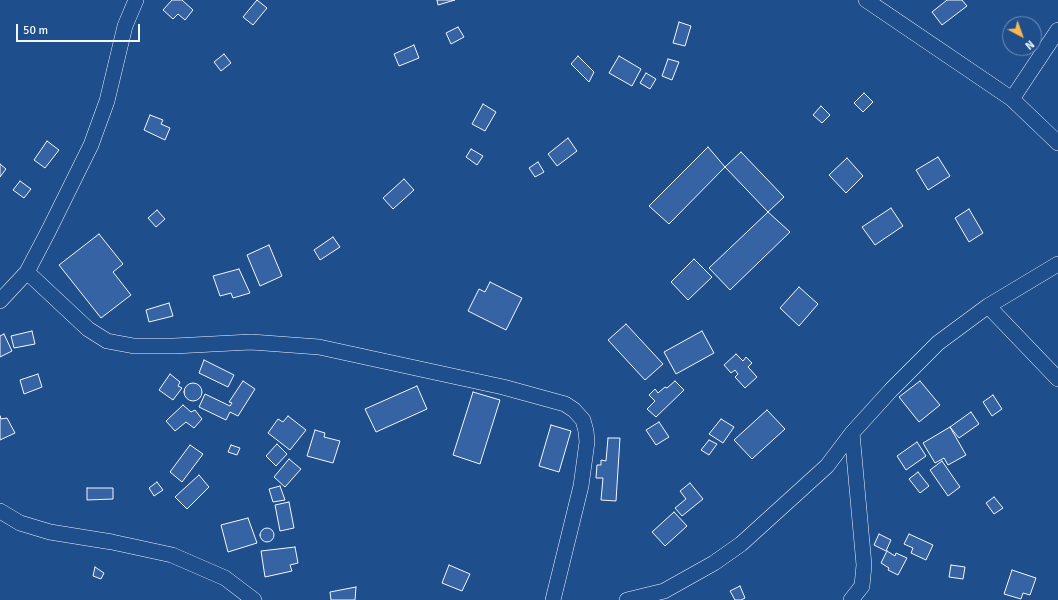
<!DOCTYPE html>
<html>
<head>
<meta charset="utf-8">
<style>
	body { margin:0 }
	#map { position:relative; width:1058px; height:600px; overflow:hidden; background:#1f4e8c; font-family:Signika,sans-serif }
	canvas { display:block }
	.north { position:absolute; left:1002px; top:16px; width:40px; height:40px; box-sizing:border-box; background:#1f4e8c; border:1px solid #7391ba; border-radius:50%; rotate:139deg; font-size:11px; font-weight:700; line-height:16px; text-align:center; color:#f2f6ff }
	.north::after { content:''; display:block; margin:auto; width:14px; height:18px; background:#ffb74d; clip-path:polygon(50% 0,100% 100%,50% 72%,0 100%) }
	.scale { position:absolute; left:16px; top:24px; width:124px; height:18px; box-sizing:border-box; border:2px solid #f2f6ff; border-top:0; padding-left:5px; font-size:12px; line-height:14px; white-space:nowrap; color:#f2f6ff; -webkit-text-stroke:3px #1f4e8c; paint-order:stroke }
</style>
</head>
<body>
<div id="map">
<canvas width="1058" height="600"></canvas>
<div class="north">N</div>
<div class="scale">50 m</div>
</div>
<script>
const g = document.querySelector('canvas').getContext('2d');
g.lineJoin = 'round';
function fillPath(path, color) { g.fillStyle = color; g.fill(path, 'evenodd'); }
const shape = rows => new Path2D(rows.map(r => 'M' + r).join(''));
function stroke(path, color, width, dash) { g.strokeStyle = color; g.lineWidth = width; g.lineCap = dash ? 'butt' : 'round'; g.setLineDash(dash || []); g.stroke(path); }
const building = shape([
	[172,0,182,0,193,10,185,20,178,14,173,19,163,10,172,0],
	[257,0,267,8,253,25,243,17,257,0],
	[437,0,455,0,438,5,437,0],
	[947,0,962,0,967,6,942,25,932,12,947,0],
	[679,22,691,26,685,46,673,43,679,22],
	[458,27,464,37,451,44,446,33,458,27],
	[414,45,419,58,399,66,394,54,414,45],
	[224,54,231,63,221,71,214,62,224,54],
	[578,56,594,72,589,82,571,64,578,56],
	[619,56,641,69,632,86,609,73,619,56],
	[668,59,679,62,672,80,662,76,668,59],
	[646,73,656,79,650,89,640,83,646,73],
	[864,93,873,102,863,112,854,103,864,93],
	[483,104,496,112,485,131,472,124,483,104],
	[821,106,830,115,822,123,813,115,821,106],
	[150,115,163,120,161,124,170,128,165,140,144,130,150,115],
	[568,138,577,151,557,166,548,154,568,138],
	[47,141,59,150,45,168,34,160,47,141],
	[708,147,725,167,669,224,649,206,708,147],
	[471,149,483,156,477,165,466,157,471,149],
	[741,152,784,197,768,212,725,167,741,152],
	[938,157,950,176,928,190,916,170,938,157],
	[847,158,863,176,846,193,829,175,847,158],
	[538,162,544,172,535,177,529,168,538,162],
	[0,164,6,169,0,177,0,164],
	[404,179,414,190,393,209,383,198,404,179],
	[20,181,31,189,24,198,13,190,20,181],
	[891,208,903,226,875,245,862,227,891,208],
	[969,209,983,233,969,242,955,218,969,209],
	[157,210,165,219,156,227,148,218,157,210],
	[768,212,790,232,730,290,709,268,768,212],
	[99,234,123,264,113,272,131,295,101,318,59,265,99,234],
	[333,237,340,247,320,260,314,250,333,237],
	[269,245,282,276,260,286,247,255,269,245],
	[694,259,712,277,688,300,671,282,694,259],
	[239,269,250,293,233,298,231,293,220,296,213,276,239,269],
	[490,282,522,298,506,330,468,311,479,289,485,292,490,282],
	[799,287,818,304,799,326,780,308,799,287],
	[169,303,173,316,149,322,146,310,169,303],
	[626,324,663,364,645,380,608,340,626,324],
	[32,331,35,344,14,348,11,336,32,331],
	[702,331,714,353,676,374,664,352,702,331],
	[4,334,12,351,0,357,0,336,4,334],
	[736,354,743,361,746,357,752,363,748,367,757,377,745,388,735,377,738,374,735,370,731,373,724,365,736,354],
	[204,360,234,375,228,387,199,373,204,360],
	[38,374,42,387,24,394,20,380,38,374],
	[170,374,180,382,178,386,182,388,173,400,159,390,170,374],
	[243,381,255,389,238,416,230,412,226,420,199,407,205,394,230,406,232,403,229,402,243,381],
	[675,381,684,390,656,417,647,409,655,401,649,395,655,389,658,393,665,387,667,388,675,381],
	[920,381,940,405,919,422,899,397,920,381],
	'184 392a9 9 0 1 1 18 0a9 9 0 1 1-18 0Z',
	[417,386,427,409,376,432,365,409,417,386],
	[473,392,500,400,480,464,453,455,473,392],
	[993,395,1002,409,992,416,983,402,993,395],
	[183,405,191,412,195,410,202,419,194,428,186,422,175,431,166,421,183,405],
	[767,410,785,429,752,459,734,440,767,410],
	[971,412,979,424,959,438,950,427,971,412],
	[0,416,1,419,7,418,15,433,0,440,0,416],
	[288,416,306,430,290,450,268,433,278,419,283,422,288,416],
	[721,419,734,427,723,443,709,434,721,419],
	[659,422,669,437,656,445,646,430,659,422],
	[551,425,571,431,559,472,539,466,551,425],
	[950,427,966,455,948,465,944,458,935,463,923,443,950,427],
	[315,430,325,433,324,437,340,441,333,463,307,456,315,430],
	[608,438,620,438,616,501,601,500,603,478,596,478,597,465,601,465,601,460,606,461,608,438],
	[709,440,717,444,709,455,701,450,709,440],
	[917,442,926,456,906,470,897,456,917,442],
	[277,444,287,454,276,466,266,456,277,444],
	[190,445,203,454,182,482,170,472,190,445],
	[231,445,240,448,237,455,228,452,231,445],
	[289,459,301,469,285,487,274,477,289,459],
	[942,461,960,487,948,496,930,470,942,461],
	[918,472,929,486,920,493,909,479,918,472],
	[199,475,209,487,187,509,175,497,199,475],
	[157,482,163,490,154,496,149,488,157,482],
	[690,483,703,499,682,516,675,508,686,499,680,491,690,483],
	[280,486,285,500,273,502,269,489,280,486],
	[87,488,113,488,113,499,87,500,87,488],
	[994,497,1003,508,994,514,986,503,994,497],
	[289,502,294,528,280,531,275,505,289,502],
	[674,512,687,526,665,546,652,532,674,512],
	[248,518,257,543,228,552,221,525,248,518],
	'260 535a7 7 0 1 1 14 0a7 7 0 1 1-14 0Z',
	[879,534,891,540,886,551,874,545,879,534],
	[909,534,933,545,926,560,911,553,913,548,904,544,909,534],
	[295,547,298,563,290,565,292,571,265,577,261,551,295,547],
	[887,551,895,556,896,553,907,558,898,575,888,570,889,568,881,563,887,551],
	[449,565,470,574,462,591,442,583,449,565],
	[951,565,965,567,963,579,949,577,951,565],
	[95,567,104,573,101,579,93,576,95,567],
	[1012,570,1036,578,1030,595,1023,593,1021,599,1004,594,1012,570],
	[740,586,745,598,741,600,735,600,730,591,740,586],
	[356,587,355,600,331,600,330,592,356,587]
]);
const minor = shape([
	[866,0,1012,99,1058,143],
	[1012,99,1058,30],
	[27,272,88,329,107,341,134,346,174,346,251,342,319,347,503,387,565,404,574,410,583,420,586,431,587,442,581,486,553,600],
	[0,301,27,272,49,230,91,145,107,101,125,26,136,0],
	[988,306,1058,379],
	[0,511,20,523,50,532,112,542,172,555,225,578,254,600],
	[627,600,664,591,714,563,741,544,827,466,852,433,891,390,938,343,988,306,1058,264],
	[851,600,862,586,864,565,852,433]
]);
fillPath(building, '#3563a3');
stroke(building, '#f2f6ff', 1);
stroke(minor, '#f2f6ff', 16);
stroke(minor, '#1f4e8c', 15);
</script>
</body>
</html>
